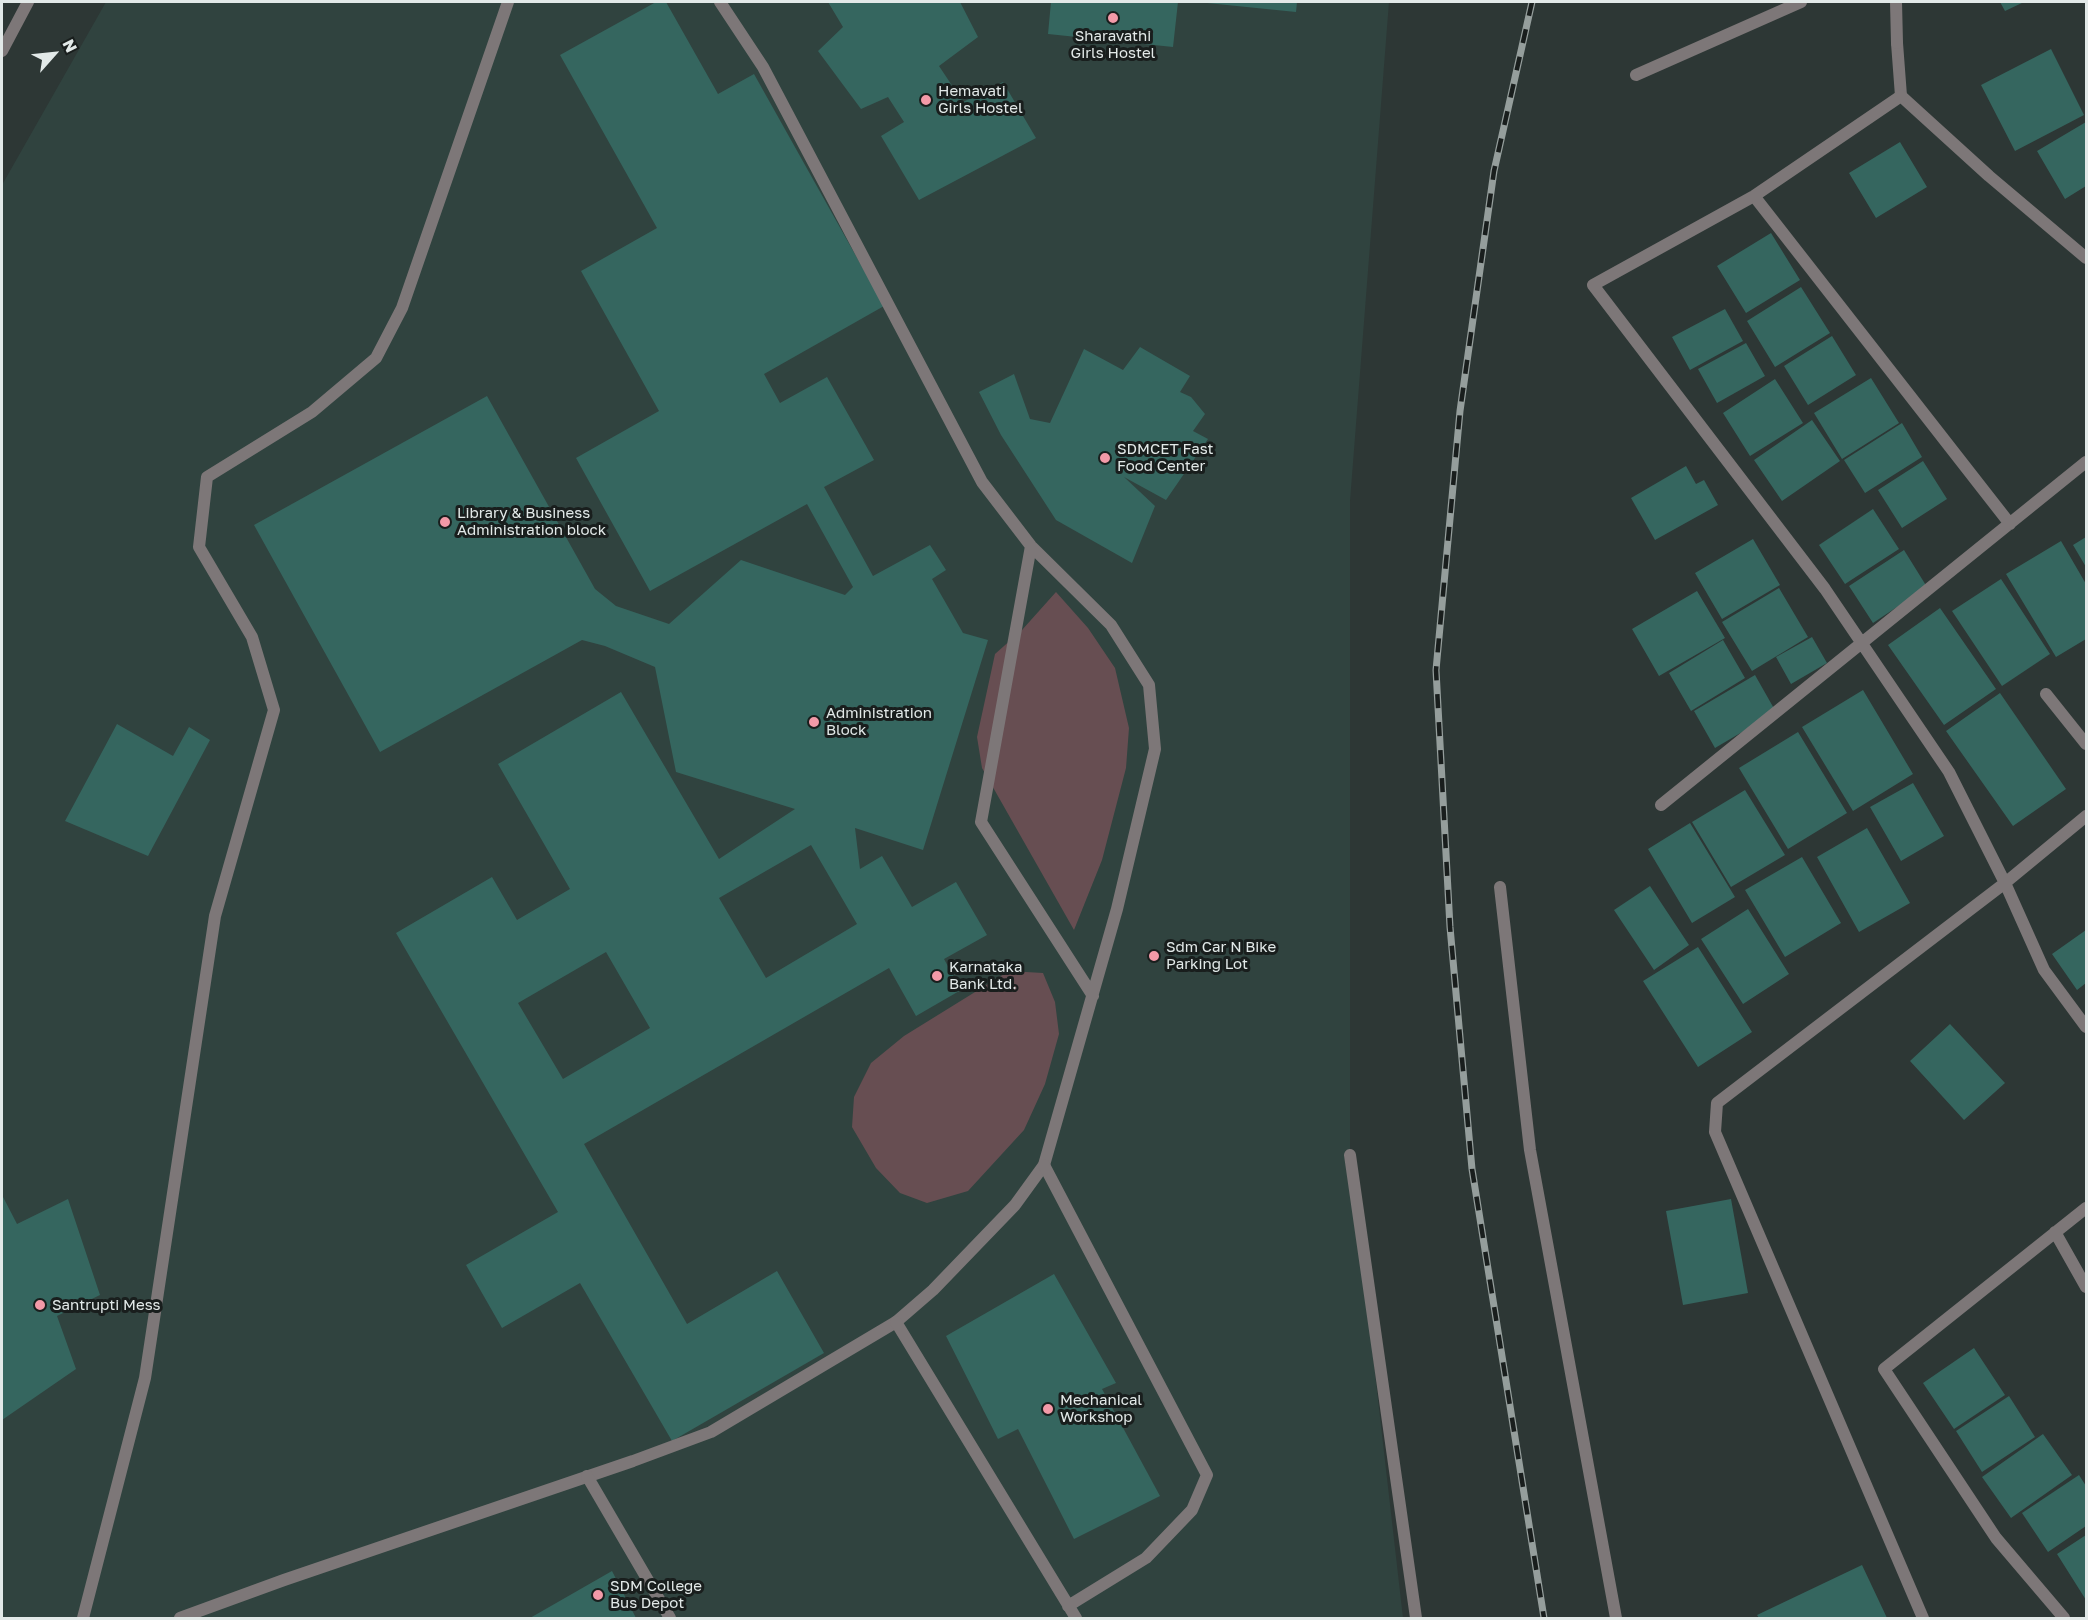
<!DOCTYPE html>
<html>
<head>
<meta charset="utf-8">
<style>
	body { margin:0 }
	#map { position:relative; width:2088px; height:1620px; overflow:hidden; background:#2d3735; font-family:"Golos Text",sans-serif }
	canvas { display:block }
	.frame { position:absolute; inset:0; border:3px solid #e2e9e8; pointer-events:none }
	.north { position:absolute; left:24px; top:24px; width:60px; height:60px; -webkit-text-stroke:4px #191e1d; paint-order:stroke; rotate:63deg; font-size:16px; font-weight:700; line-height:24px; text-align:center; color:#e2e9e8 }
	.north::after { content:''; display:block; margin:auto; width:21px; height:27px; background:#e2e9e8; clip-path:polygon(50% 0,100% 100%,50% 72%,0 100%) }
</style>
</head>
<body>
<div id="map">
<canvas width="2088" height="1620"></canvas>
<div class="frame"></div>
<div class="north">N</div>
</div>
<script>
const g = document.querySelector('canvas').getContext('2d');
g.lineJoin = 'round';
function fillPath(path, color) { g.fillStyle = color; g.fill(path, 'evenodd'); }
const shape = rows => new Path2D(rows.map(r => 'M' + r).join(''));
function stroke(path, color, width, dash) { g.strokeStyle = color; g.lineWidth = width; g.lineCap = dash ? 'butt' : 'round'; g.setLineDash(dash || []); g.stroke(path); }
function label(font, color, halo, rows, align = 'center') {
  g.font = font + ' "Golos Text",sans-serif'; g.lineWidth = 6; g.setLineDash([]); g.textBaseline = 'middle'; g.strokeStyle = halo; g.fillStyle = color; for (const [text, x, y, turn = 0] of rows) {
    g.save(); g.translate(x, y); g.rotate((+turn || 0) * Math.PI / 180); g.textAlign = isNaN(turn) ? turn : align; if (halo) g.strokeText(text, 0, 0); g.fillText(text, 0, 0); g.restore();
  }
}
const built = shape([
	[106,2,1389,2,1350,501,1350,1155,1403,1618,2,1618,2,185]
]);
const green = shape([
	[1056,592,1088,628,1115,668,1129,728,1126,768,1102,860,1074,930,982,768,977,737,995,654,1022,630],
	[1009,971,1043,973,1055,1002,1059,1034,1045,1084,1024,1130,968,1191,927,1203,900,1193,876,1168,852,1127,854,1097,871,1063,904,1036]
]);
const building = shape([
	[656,2,666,2,718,94,754,74,884,306,764,374,780,403,827,377,874,460,824,487,873,576,930,545,946,570,932,579,963,633,988,640,923,850,855,828,860,869,882,856,912,907,956,882,987,935,944,959,961,990,916,1016,889,968,584,1144,687,1324,777,1271,824,1353,672,1441,580,1283,502,1328,466,1265,558,1212,396,933,492,877,517,920,570,889,498,764,621,692,719,859,795,809,676,772,655,667,605,646,582,640,380,752,254,525,487,396,595,589,616,606,669,624,741,560,845,595,853,587,807,504,650,591,576,458,659,411,581,271,657,228,560,55],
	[811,845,857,924,766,978,719,898],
	[606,952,650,1028,563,1079,518,1003],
	[828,2,960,2,978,37,939,66,963,102,1003,82,1036,138,919,200,881,136,904,122,888,97,861,109,818,51,843,27],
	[1051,2,1178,2,1173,47,1048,34],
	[1207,2,1297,2,1296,12,1207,3],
	[2000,2,2024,2,2005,11],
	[2051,49,2084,115,2015,151,1981,85],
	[2086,122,2086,186,2065,199,2037,151],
	[1900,142,1927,187,1876,218,1849,173],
	[1771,233,1800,280,1746,313,1717,266],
	[1801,287,1830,333,1775,367,1747,321],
	[1725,309,1743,341,1690,370,1672,337],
	[1832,336,1856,375,1808,405,1784,366],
	[1746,343,1765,376,1717,403,1698,369],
	[1140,347,1190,376,1180,392,1191,397,1205,414,1193,431,1208,439,1166,500,1124,477,1155,506,1132,563,1056,520,1001,435,979,392,1014,374,1030,419,1050,423,1084,349,1123,370],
	[1871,378,1899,423,1842,459,1814,413],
	[1775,379,1803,423,1750,456,1723,413],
	[1812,420,1840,461,1782,501,1754,460],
	[1902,423,1922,457,1865,493,1844,460],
	[1923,461,1947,499,1902,528,1878,490],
	[1686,466,1696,484,1704,480,1718,505,1655,540,1631,498],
	[1873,509,1899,549,1845,584,1819,545],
	[2086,537,2086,567,2073,545],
	[1753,539,1780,585,1722,619,1695,573],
	[2061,541,2086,584,2086,639,2056,657,2006,574],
	[1904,550,1927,587,1873,623,1849,586],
	[2001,579,2050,654,2002,686,1952,611],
	[1779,588,1808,637,1752,671,1722,622],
	[1697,591,1725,638,1659,676,1632,629],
	[1940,608,1996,689,1944,725,1888,645],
	[1812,637,1827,663,1791,684,1776,657],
	[1723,640,1745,678,1691,711,1669,673],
	[1755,675,1776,712,1715,748,1694,711],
	[1863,690,1913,774,1853,811,1802,727],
	[2000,693,2066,789,2013,826,1946,731],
	[117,724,173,756,189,727,210,740,148,856,65,821],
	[1798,732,1847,813,1788,849,1739,768],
	[1913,783,1944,836,1901,861,1870,807],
	[1745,790,1785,855,1731,887,1692,822],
	[1690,823,1735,897,1692,923,1648,849],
	[1867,828,1910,903,1859,932,1817,857],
	[1802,857,1841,923,1785,957,1745,890],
	[1650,886,1689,945,1654,970,1614,910],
	[1748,909,1789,974,1743,1004,1701,939],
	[2086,930,2086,983,2077,990,2052,954],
	[1698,947,1752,1032,1698,1067,1643,981],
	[1950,1024,2005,1083,1964,1120,1910,1061],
	[2,1195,17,1224,68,1199,100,1295,57,1316,76,1369,2,1420],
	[1731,1199,1748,1293,1683,1305,1666,1211],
	[1054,1274,1116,1383,1102,1389,1160,1496,1074,1539,1018,1429,998,1439,946,1336],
	[1974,1348,2005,1395,1954,1429,1923,1383],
	[2009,1396,2035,1437,1982,1472,1956,1431],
	[2043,1434,2072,1475,2011,1518,1982,1477],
	[2079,1475,2086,1486,2086,1526,2048,1552,2022,1513],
	[2086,1535,2086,1600,2057,1554],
	[1862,1565,1887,1618,1759,1618,1757,1615],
	[612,1571,636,1618,530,1618]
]);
const service = shape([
	[1897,43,1901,96],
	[1031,546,981,822,1093,996],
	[83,1618,145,1378,215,916,274,710,252,637,199,547,207,477,312,412,376,358,402,308,508,2],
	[180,1618,284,1580,633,1461,711,1432,896,1322,933,1290,1015,1205,1044,1165,1117,909,1155,749,1149,685,1111,625,1031,546,982,482,763,67,720,2]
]);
const minor = shape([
	[1896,2,1897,43],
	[2,51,28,2],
	[1636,75,1801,2],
	[1754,196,2010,524],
	[2086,258,1989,176,1901,96,1754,196,1593,285,1825,589,1949,772,2005,883,2044,970,2086,1027],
	[2046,694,2086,744],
	[1661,805,2086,462],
	[1500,887,1530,1150,1616,1618],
	[1350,1155,1416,1618],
	[1044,1165,1207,1475,1192,1510,1146,1558,1068,1606],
	[2055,1232,2086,1287],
	[896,1322,1076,1618],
	[587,1476,670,1618],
	[1923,1618,1715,1132,1717,1103,2005,883,2086,816],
	[2064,1618,1996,1538,1884,1369,2086,1208]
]);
const rail = shape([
	[1532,2,1494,171,1460,411,1436,670,1450,927,1472,1169,1544,1618]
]);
const markers = [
	[1113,18,6,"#f39aa8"],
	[926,100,6,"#f39aa8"],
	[1105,458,6,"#f39aa8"],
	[445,522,6,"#f39aa8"],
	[814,722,6,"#f39aa8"],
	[1154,956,6,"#f39aa8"],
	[937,976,6,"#f39aa8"],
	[40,1305,6,"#f39aa8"],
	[1048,1409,6,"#f39aa8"],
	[598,1595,6,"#f39aa8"]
];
const poiNames = [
	["Sharavathi",1113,36,"center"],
	["Girls Hostel",1113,53,"center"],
	["Hemavati",938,91],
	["Girls Hostel",938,108],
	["SDMCET Fast",1117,449],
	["Food Center",1117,466],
	["Library & Business",457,513],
	["Administration block",457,530],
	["Administration",826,713],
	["Block",826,730],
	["Sdm Car N Bike",1166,947],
	["Parking Lot",1166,964],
	["Karnataka",949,967],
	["Bank Ltd.",949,984],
	["Santrupti Mess",52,1305],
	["Mechanical",1060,1400],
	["Workshop",1060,1417],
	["SDM College",610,1586],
	["Bus Depot",610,1603]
];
fillPath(built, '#30433f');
fillPath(green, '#674e52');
fillPath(building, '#35665f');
stroke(service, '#7d7778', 12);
stroke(minor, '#7d7778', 12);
stroke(rail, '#959e9c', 7);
stroke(rail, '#191e1d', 4.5, [14]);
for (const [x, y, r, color] of markers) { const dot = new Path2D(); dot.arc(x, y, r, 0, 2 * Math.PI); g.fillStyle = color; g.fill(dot); stroke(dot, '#191e1d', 2); }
label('15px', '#e2e9e8', '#191e1d', poiNames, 'left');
</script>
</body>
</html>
